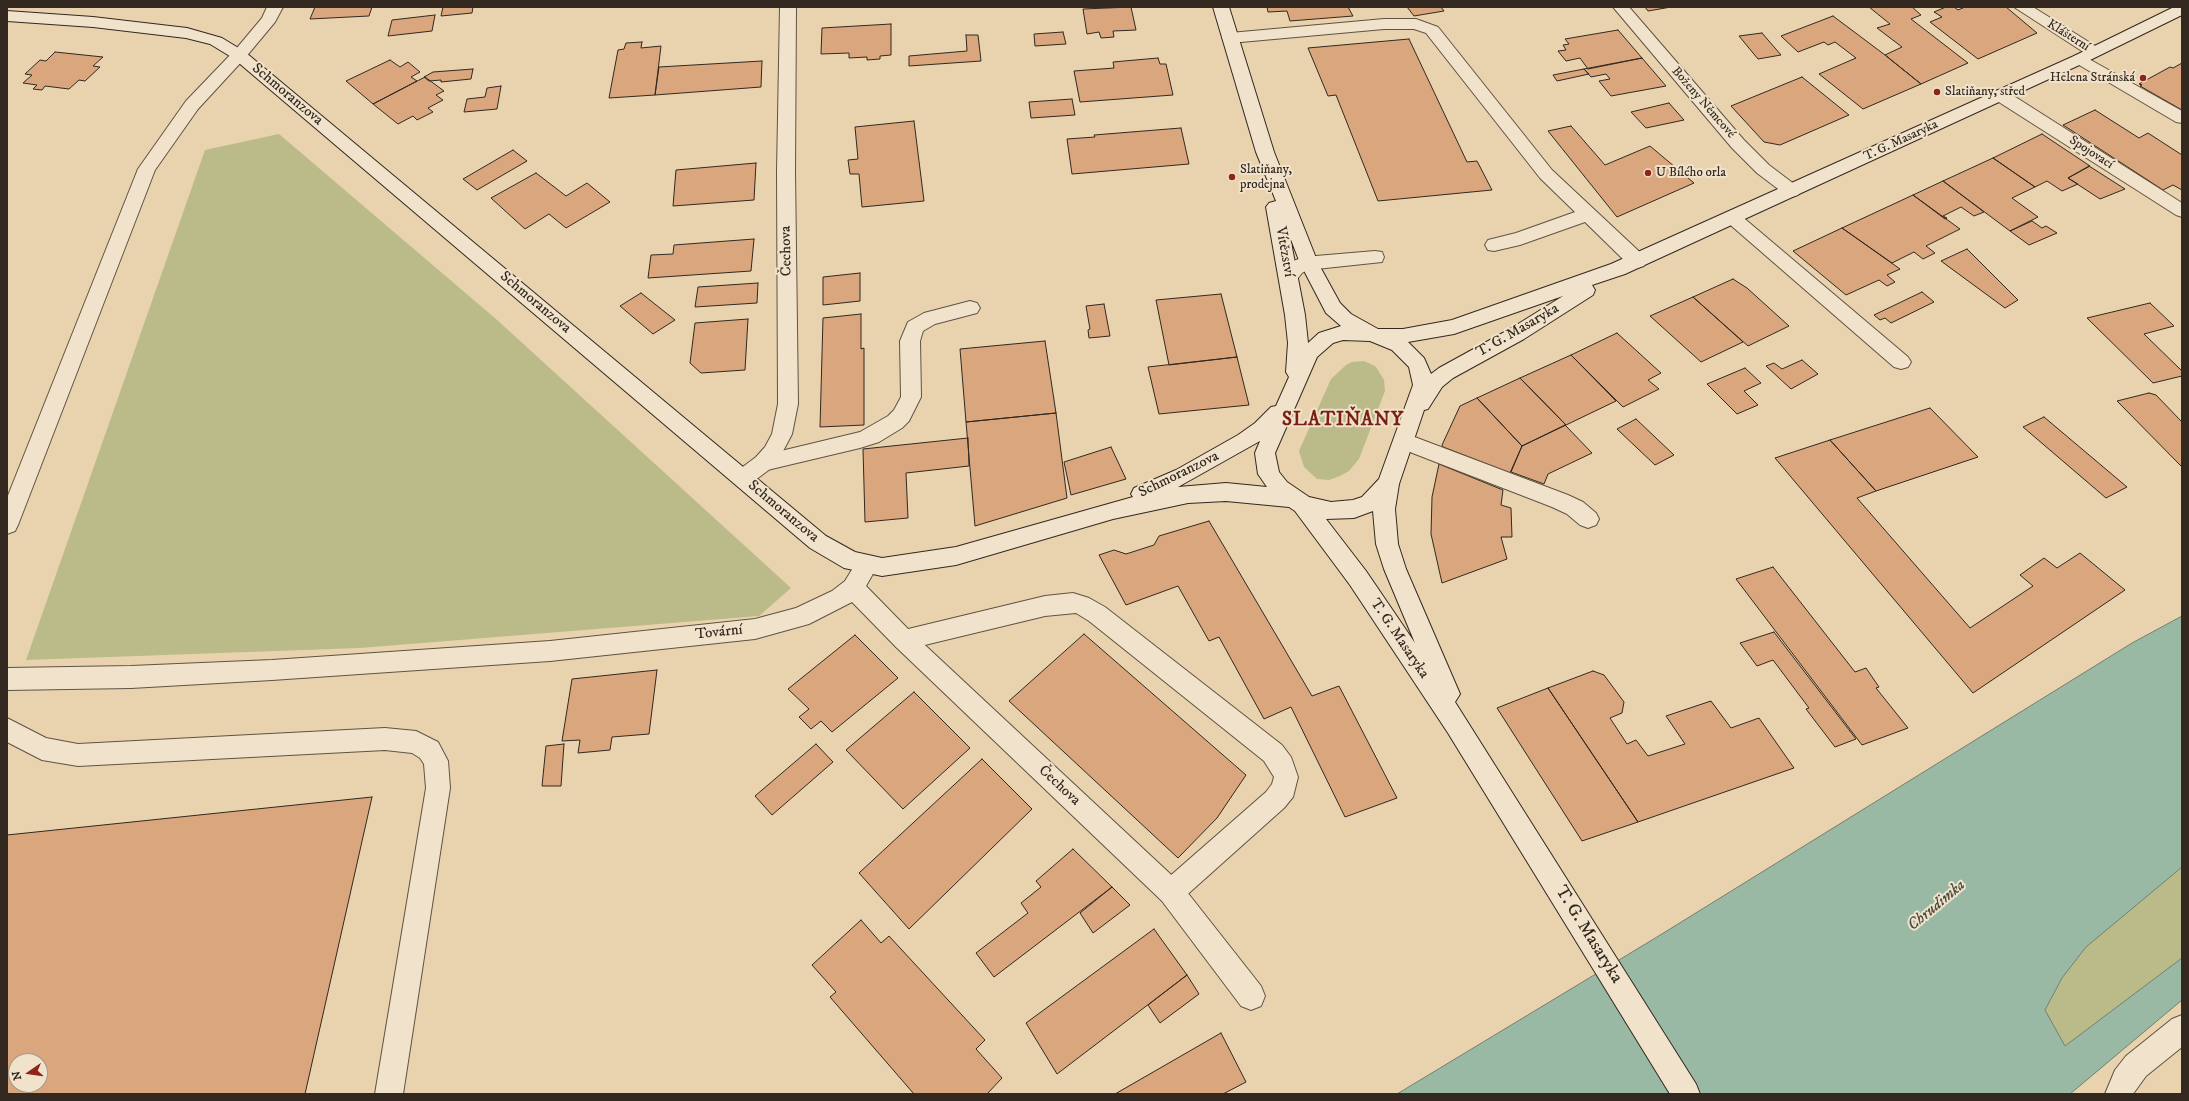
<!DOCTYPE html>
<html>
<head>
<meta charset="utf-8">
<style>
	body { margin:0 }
	#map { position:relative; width:2189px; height:1101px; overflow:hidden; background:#e9d3af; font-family:"IM FELL DW Pica",serif }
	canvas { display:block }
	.frame { position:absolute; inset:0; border:8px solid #32281f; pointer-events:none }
	.north { position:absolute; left:8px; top:1053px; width:40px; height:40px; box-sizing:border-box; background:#f1e2cb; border:1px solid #a59886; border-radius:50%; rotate:257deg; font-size:11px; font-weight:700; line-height:16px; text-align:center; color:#32281f }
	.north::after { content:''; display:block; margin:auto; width:14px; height:18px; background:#8f2418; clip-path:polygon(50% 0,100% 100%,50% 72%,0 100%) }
</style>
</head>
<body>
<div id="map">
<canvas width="2189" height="1101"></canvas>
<div class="frame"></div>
<div class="north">N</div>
</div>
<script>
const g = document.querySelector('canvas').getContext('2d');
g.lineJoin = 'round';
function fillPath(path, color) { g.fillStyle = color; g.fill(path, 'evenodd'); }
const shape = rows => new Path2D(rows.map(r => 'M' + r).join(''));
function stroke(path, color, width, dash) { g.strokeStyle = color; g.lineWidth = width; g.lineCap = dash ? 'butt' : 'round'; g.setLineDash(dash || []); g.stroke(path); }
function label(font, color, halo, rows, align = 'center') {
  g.font = font + ' "IM FELL DW Pica",serif'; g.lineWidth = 4; g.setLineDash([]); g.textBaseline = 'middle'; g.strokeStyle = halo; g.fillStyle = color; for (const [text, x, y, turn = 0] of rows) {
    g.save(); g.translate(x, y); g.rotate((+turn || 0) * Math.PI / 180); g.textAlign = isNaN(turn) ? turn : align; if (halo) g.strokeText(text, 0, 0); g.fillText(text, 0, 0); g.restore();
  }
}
const green = shape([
	[279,134,496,319,791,588,759,616,360,648,26,660,205,150],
	[1364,361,1375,366,1378,370,1384,380,1385,391,1359,459,1349,471,1340,476,1329,480,1317,479,1304,467,1299,451,1331,379,1346,365,1352,362],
	[2182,867,2182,958,2065,1046,2045,1010,2062,978,2086,947]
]);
const water = shape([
	[2182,616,2182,867,2086,947,2062,978,2045,1010,2065,1046,2182,958,2182,1000,2070,1094,1397,1094,1657,937,2132,643,2182,616]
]);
const building = shape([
	[315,7,372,7,369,16,310,19,315,7],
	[443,7,473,7,472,13,441,16,443,7],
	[1131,7,1136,30,1113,31,1114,37,1101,38,1099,32,1087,34,1083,9,1131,7],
	[1267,7,1348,7,1353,16,1290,21,1287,11,1268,12,1267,7],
	[1407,7,1441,7,1444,11,1414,16,1407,7],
	[1645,7,1671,7,1648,11,1645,7],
	[1869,7,1912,7,1921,15,1911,19,1968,63,1921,84,1885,55,1902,47,1877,28,1890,24,1869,7],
	[1946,7,1954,7,1958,10,1965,7,2006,7,2037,33,1978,59,1930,22,1942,17,1934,12,1946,7],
	[435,15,432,31,388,36,392,20,435,15],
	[1833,16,1885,55,1921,84,1863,109,1819,74,1856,58,1835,42,1828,45,1824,42,1798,52,1781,36,1833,16],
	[891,24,891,55,880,56,880,59,867,60,867,57,849,58,849,53,821,54,822,28,891,24],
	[1618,30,1642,58,1588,69,1580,58,1566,61,1558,51,1566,50,1563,45,1569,44,1565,39,1618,30],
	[1063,32,1066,44,1035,46,1034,34,1063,32],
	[1762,33,1781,55,1758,59,1739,36,1762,33],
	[966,35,978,35,981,61,909,66,909,56,967,51,966,35],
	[1409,39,1467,162,1477,161,1492,190,1378,201,1336,95,1328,96,1308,48,1409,39],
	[642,42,641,48,661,46,655,95,609,98,618,50,624,49,626,43,642,42],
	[55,52,103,57,93,66,100,67,85,81,79,80,69,89,45,86,42,90,33,89,37,85,23,83,32,75,25,74,40,60,46,61,55,52],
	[1158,58,1160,64,1166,64,1173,95,1080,102,1074,71,1114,68,1113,62,1158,58],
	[1642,58,1666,86,1611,96,1599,81,1610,79,1606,74,1591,77,1584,69,1642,58],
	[390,60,400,67,408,62,420,72,411,77,417,81,373,104,346,81,390,60],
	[762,61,761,87,655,95,659,67,762,61],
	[2182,63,2182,110,2140,86,2142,85,2139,84,2170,67,2173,68,2182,63],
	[473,69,471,79,441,82,441,80,429,81,424,77,433,72,473,69],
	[1584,69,1589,74,1557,81,1553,75,1584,69],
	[425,77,444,91,436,95,443,100,428,108,433,112,417,120,413,116,398,124,373,104,425,77],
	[1802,77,1849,115,1780,145,1764,142,1731,106,1802,77],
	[501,86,497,109,464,112,467,99,485,97,487,88,501,86],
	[1072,99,1075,115,1031,118,1029,102,1072,99],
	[1669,103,1684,120,1646,128,1631,112,1669,103],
	[2095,110,2139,138,2148,133,2182,155,2182,190,2173,185,2163,190,2063,125,2095,110],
	[914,121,924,201,862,207,859,174,850,174,848,160,858,159,855,127,914,121],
	[1571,126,1605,165,1650,146,1694,183,1617,217,1548,131,1571,126],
	[1181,128,1189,164,1072,174,1067,139,1095,137,1094,135,1181,128],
	[2042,134,2090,166,2068,178,2078,184,2062,191,2047,181,2035,187,1993,158,2042,134],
	[513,150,527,161,477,190,463,179,513,150],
	[1993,158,2035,187,2012,198,2038,217,2010,231,1943,181,1993,158],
	[756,163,754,200,673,206,676,170,756,163],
	[2089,166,2125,189,2100,199,2068,178,2089,166],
	[536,173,566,196,587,183,610,202,566,228,549,214,525,229,491,198,536,173],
	[1943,181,1984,212,1974,216,1961,207,1943,216,1947,218,1945,219,1913,195,1943,181],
	[1913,195,1960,229,1926,246,1935,253,1923,259,1914,252,1892,263,1842,228,1913,195],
	[2032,221,2042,228,2046,226,2057,233,2029,245,2010,231,2032,221],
	[1842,228,1900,269,1887,275,1895,282,1887,286,1879,280,1846,295,1793,251,1842,228],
	[754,239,751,271,648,278,651,255,673,254,674,245,754,239],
	[1967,249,2018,300,2005,308,1941,261,1967,249],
	[860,273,860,301,823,305,823,277,860,273],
	[1733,279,1747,288,1789,326,1748,346,1693,297,1733,279],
	[758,283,757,303,695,307,698,287,758,283],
	[1922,292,1934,302,1891,323,1885,318,1880,320,1874,315,1922,292],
	[641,293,675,320,653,334,620,306,641,293],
	[1221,294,1237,357,1169,365,1156,300,1221,294],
	[1693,297,1743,342,1701,362,1650,316,1693,297],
	[2150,303,2174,326,2144,334,2182,371,2182,376,2153,383,2087,318,2150,303],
	[1104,304,1110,336,1089,338,1088,330,1090,329,1086,306,1104,304],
	[861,314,861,349,864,348,864,425,820,427,823,318,861,314],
	[748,319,745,370,701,373,690,363,695,323,748,319],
	[1617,333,1661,373,1648,380,1659,389,1623,407,1571,355,1617,333],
	[1045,341,1056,413,966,422,960,349,1045,341],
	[1571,355,1616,401,1566,425,1520,378,1571,355],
	[1237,357,1249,405,1159,414,1148,367,1237,357],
	[1802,360,1818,374,1791,389,1766,366,1774,363,1782,369,1802,360],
	[1745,368,1761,383,1744,391,1758,405,1737,414,1707,384,1745,368],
	[1520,378,1566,425,1522,446,1477,398,1520,378],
	[2149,393,2156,395,2182,422,2182,467,2117,401,2149,393],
	[1477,398,1522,446,1510,473,1443,447,1442,445,1460,406,1477,398],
	[1930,408,1978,457,1876,491,1830,440,1930,408],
	[1056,413,1067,498,975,526,966,422,1056,413],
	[2044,417,2127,487,2106,498,2023,427,2044,417],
	[1636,419,1674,455,1655,465,1617,429,1636,419],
	[1565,425,1592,453,1548,474,1544,484,1511,472,1522,446,1565,425],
	[968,438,969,466,906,473,908,518,865,522,863,449,968,438],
	[1830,440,1876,491,1857,498,1970,628,2033,586,2020,575,2044,558,2057,568,2080,553,2125,590,1973,693,1775,458,1830,440],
	[1111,447,1126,479,1071,495,1064,462,1111,447],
	[1439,464,1503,490,1501,505,1511,508,1512,537,1501,537,1507,559,1442,583,1431,534,1432,497,1439,464],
	[1209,521,1312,696,1339,686,1397,798,1345,817,1291,707,1264,719,1219,637,1209,641,1178,586,1126,605,1099,555,1114,550,1126,554,1154,545,1159,536,1209,521],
	[1773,567,1855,672,1866,668,1879,687,1876,688,1908,728,1862,745,1736,579,1773,567],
	[1774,632,1856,739,1835,747,1806,709,1809,708,1773,660,1757,666,1740,643,1774,632],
	[1084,634,1246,775,1217,818,1178,858,1009,701,1084,634],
	[855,635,898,678,832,732,821,721,811,729,799,717,809,709,788,689,855,635],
	[657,670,649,734,612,737,610,750,578,753,580,740,562,741,572,679,657,670],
	[1593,671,1604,675,1624,702,1622,713,1610,718,1627,744,1636,740,1648,756,1685,744,1666,716,1711,701,1731,728,1759,718,1794,768,1638,822,1548,688,1593,671],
	[1548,688,1638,822,1582,841,1497,708,1548,688],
	[914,692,970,748,903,809,846,750,914,692],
	[564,744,561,786,542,786,546,746,564,744],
	[816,744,833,762,772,815,755,796,816,744],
	[982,759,1032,809,909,929,859,873,982,759],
	[372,797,305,1094,7,1094,7,835,372,797],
	[16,1061,40,1061,40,1085,16,1085,16,1061],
	[1073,849,1112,887,994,977,976,953,1028,913,1021,903,1041,887,1036,881,1073,849],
	[1112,887,1130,905,1093,933,1080,913,1112,887],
	[861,920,881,943,889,936,985,1040,976,1049,1002,1078,987,1094,914,1094,830,997,836,992,812,965,861,920],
	[1154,929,1187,975,1057,1074,1026,1023,1154,929],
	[1187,975,1199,994,1160,1023,1148,1005,1187,975],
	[1221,1033,1246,1082,1223,1094,1115,1094,1221,1033]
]);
const lane = shape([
	[1384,19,1416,19,1438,27,1552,170,1644,256,1646,261,1644,266,1637,268,1630,266,1585,222,1520,245,1494,251,1488,250,1485,245,1488,240,1516,233,1575,212,1540,178,1426,33,1414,29,1384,29,1230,43,1224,41,1222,38,1224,35,1230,33,1384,19],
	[239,50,245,52,247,55,245,58,198,109,155,170,18,525,15,531,7,534,7,498,138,169,186,101,233,52,239,50],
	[2080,54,2182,111,2182,123,2176,122,2074,62,2072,59,2074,56,2080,54],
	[1733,212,1739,214,1908,357,1911,362,1908,367,1901,369,1894,367,1727,222,1724,218,1727,214,1733,212],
	[1375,251,1382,252,1384,257,1382,262,1307,270,1302,273,1295,282,1288,284,1281,282,1279,277,1288,263,1304,257,1375,251],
	[970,301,977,303,980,308,977,313,935,324,923,331,920,341,921,397,909,421,902,428,879,442,860,448,763,471,756,469,753,463,756,457,860,432,888,416,894,410,901,397,900,341,908,322,924,313,970,301],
	[1404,433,1568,495,1583,502,1596,513,1599,519,1596,525,1588,528,1580,525,1567,514,1552,507,1397,447,1394,441,1397,435,1404,433],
	[1073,593,1089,598,1105,607,1282,745,1291,757,1298,777,1293,797,1284,808,1180,901,1171,905,1162,901,1158,892,1162,883,1266,792,1272,784,1274,777,1264,761,1089,621,1076,613,1045,616,904,650,896,647,892,640,896,633,904,630,1045,596,1073,593],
	[550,641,558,644,562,651,558,658,550,661,272,680,131,688,7,690,7,668,131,666,272,660,550,641],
	[7,718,46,738,78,744,385,728,416,731,438,742,448,761,450,788,403,1094,375,1094,426,788,424,764,420,758,412,753,385,750,78,766,42,760,7,742,7,718]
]);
const street = shape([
	[267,7,283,7,275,22,245,58,233,58,231,55,262,18,267,7],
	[780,7,796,7,795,171,798,404,792,434,779,459,770,469,750,484,743,487,736,484,732,478,736,472,756,457,765,447,772,434,778,404,777,171,780,7],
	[1613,7,1629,7,1744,140,1769,165,1798,187,1801,191,1798,195,1792,197,1786,195,1757,173,1732,148,1613,7],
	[2014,7,2033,7,2100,49,2102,52,2100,55,2088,55,2014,7],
	[2000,90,2006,91,2182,203,2182,217,2176,215,1994,99,1992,95,1994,91,2000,90],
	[867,556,875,558,878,565,866,586,912,633,1180,883,1261,986,1265,996,1261,1006,1251,1010,1241,1006,1162,901,896,647,852,602,809,624,755,639,550,661,542,658,538,651,542,644,550,641,755,619,796,608,832,591,845,581,859,558,867,556],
	[2182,1015,2182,1047,2146,1076,2133,1094,2105,1094,2115,1070,2126,1056,2172,1019,2182,1015]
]);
const secondary = shape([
	[1213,7,1229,7,1274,152,1318,263,1340,303,1351,314,1378,329,1403,329,1452,320,1611,264,2074,56,2174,7,2182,7,2182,15,2086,62,1625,274,1592,285,1595,290,1593,295,1524,339,1453,378,1442,387,1428,409,1424,410,1399,484,1395,509,1398,544,1406,569,1460,694,1455,702,1696,1084,1700,1094,1670,1094,1448,733,1350,585,1295,511,1289,507,1226,501,1188,503,1113,519,956,565,882,576,844,568,810,548,233,58,210,44,186,38,93,27,7,21,7,11,93,17,187,28,222,38,245,52,826,536,855,552,882,558,956,547,1133,497,1131,494,1134,488,1176,470,1238,435,1255,423,1271,407,1276,406,1289,377,1286,372,1288,343,1285,315,1266,207,1269,203,1276,201,1256,152,1213,7],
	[1290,237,1300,263,1326,313,1341,326,1319,333,1308,343,1305,315,1290,237],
	[1563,296,1510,329,1439,368,1431,374,1424,358,1408,342,1454,334,1563,296],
	[1343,340,1370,341,1392,350,1409,367,1413,385,1379,479,1362,497,1353,500,1331,502,1309,497,1287,482,1279,472,1275,453,1317,357,1333,343,1343,340],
	[1260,441,1255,453,1258,474,1267,487,1226,483,1178,487,1260,441],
	[1373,511,1376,544,1384,569,1415,643,1366,571,1326,519,1354,518,1373,511]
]);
const markers = [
	[2143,78,4,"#8f2418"],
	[1937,92,4,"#8f2418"],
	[1648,173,4,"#8f2418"],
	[1232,177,4,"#8f2418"]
];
const farStreetnames = [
	["Klášterní",2068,36,32],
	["Boženy Němcové",1703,103,49],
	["T. G. Masaryka",1901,141,-25],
	["Spojovací",2091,153,33]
];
const farPoinames = [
	["Helena Stránská",2135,78,"right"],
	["Slatiňany, střed",1945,92],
	["Slatiňany,",1240,170],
	["prodejna",1240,185],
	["U Bílého orla",1656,173]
];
const streetNames = [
	["Schmoranzova",287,95,40],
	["Čechova",787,251,-91],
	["Vítězství",1284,252,80],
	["Schmoranzova",535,303,40],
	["T. G. Masaryka",1518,331,-30],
	["Schmoranzova",1179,475,-26],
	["Schmoranzova",783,512,40],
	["Tovární",719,633,-6],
	["T. G. Masaryka",1399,639,56],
	["Čechova",1059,786,43]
];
const waterNames = [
	["Chrudimka",1937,906,-40]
];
const nearStreetnames = [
	["T. G. Masaryka",1588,935,58]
];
const districtNames = [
	["SLATIŇANY",1343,421]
];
fillPath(green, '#babb88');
fillPath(water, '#99b9a5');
stroke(water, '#707f6f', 1);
fillPath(building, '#d9a67e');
stroke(building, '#32281f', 1);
stroke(lane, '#605343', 2);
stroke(street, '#605343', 2);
stroke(secondary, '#32281f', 2);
fillPath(lane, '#f1e2cb');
fillPath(street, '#f1e2cb');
fillPath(secondary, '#f1e2cb');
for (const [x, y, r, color] of markers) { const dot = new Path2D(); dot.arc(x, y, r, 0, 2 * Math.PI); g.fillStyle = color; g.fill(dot); stroke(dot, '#f1e2cb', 1.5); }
label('13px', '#32281f', '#f1e2cb', farStreetnames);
label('13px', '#32281f', '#f1e2cb', farPoinames, 'left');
label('15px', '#32281f', '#f1e2cb', streetNames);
label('italic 16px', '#4c4c40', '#f1e2cb', waterNames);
label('18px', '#32281f', '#f1e2cb', nearStreetnames);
g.letterSpacing = '1px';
label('bold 19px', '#7a1f14', '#f1e2cb', districtNames);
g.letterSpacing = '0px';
</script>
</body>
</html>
